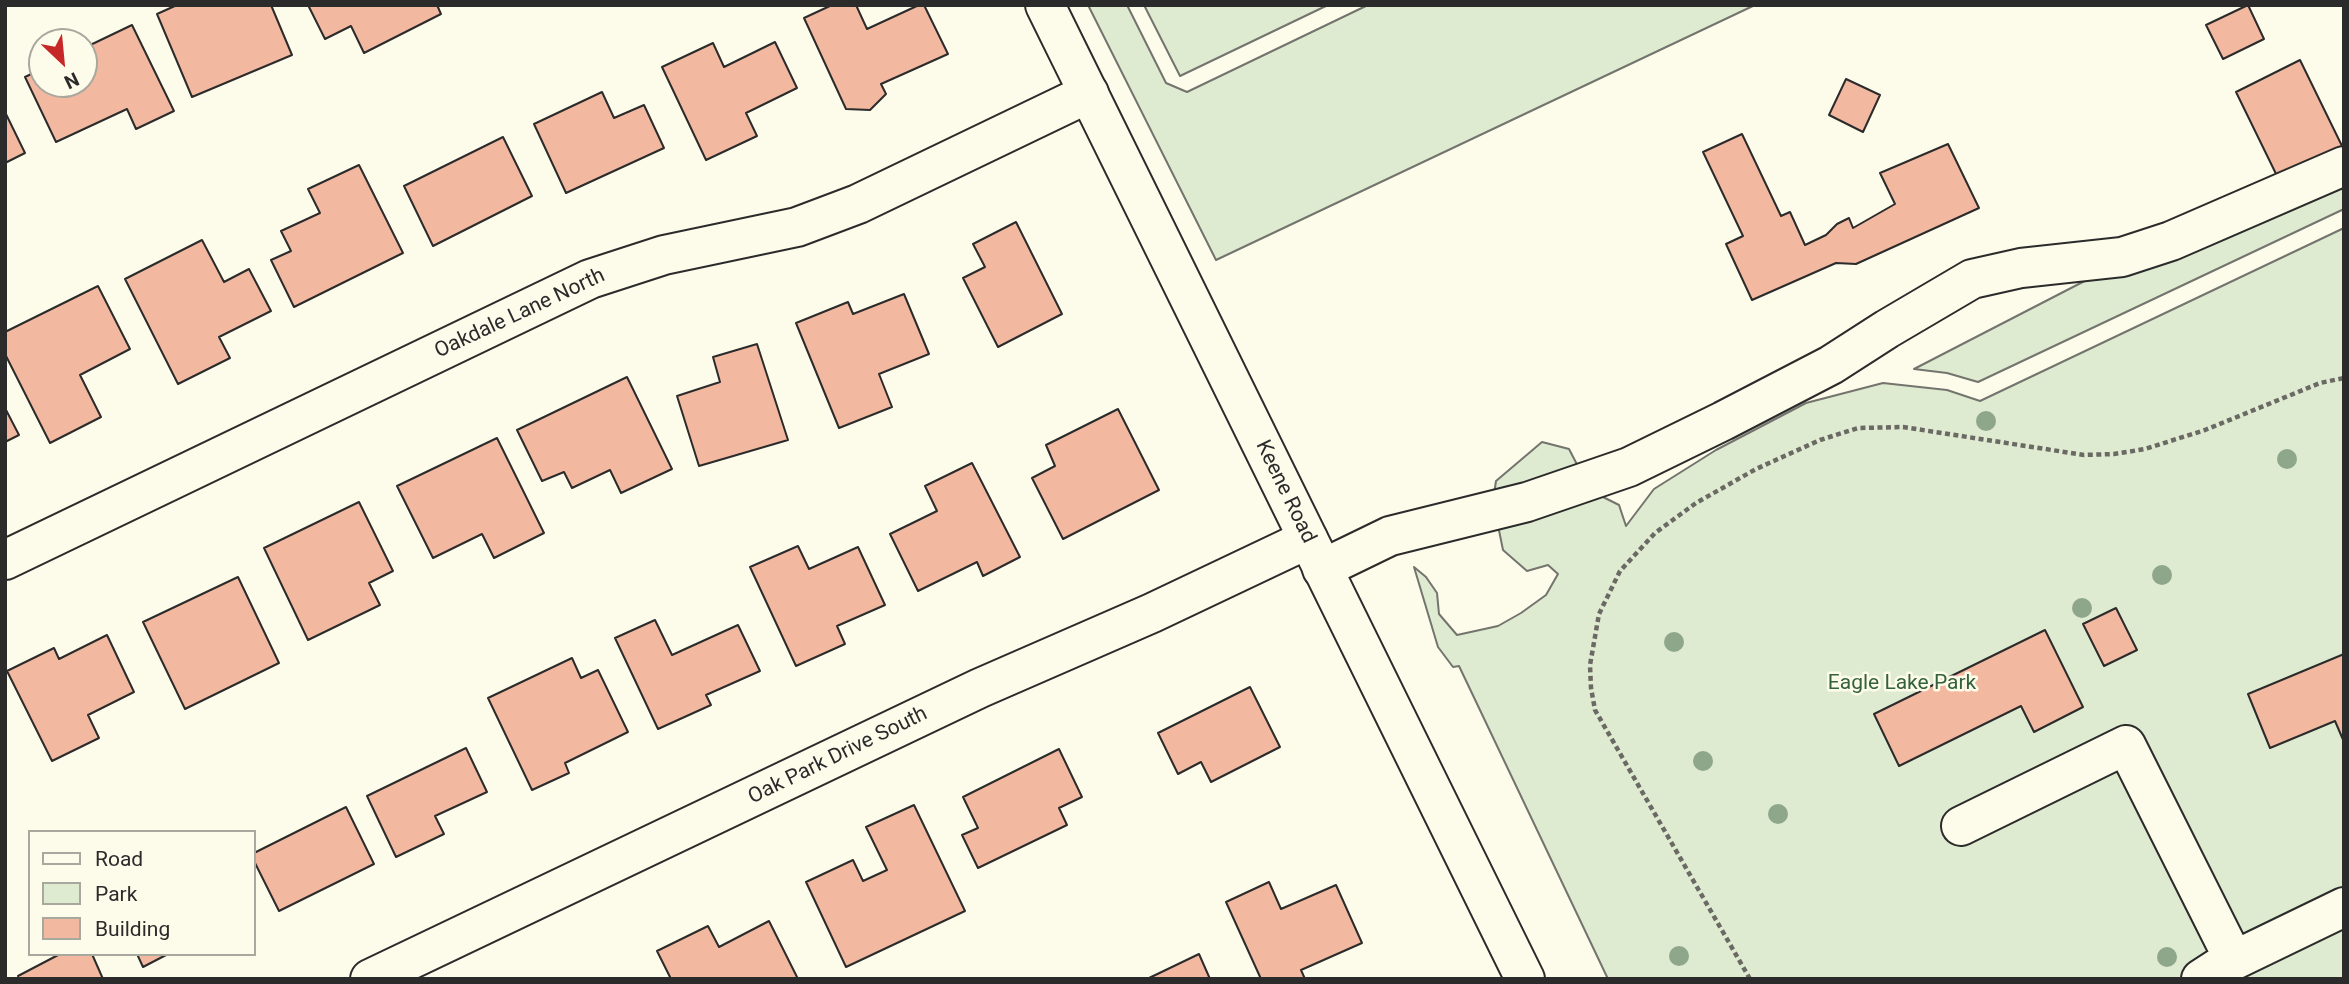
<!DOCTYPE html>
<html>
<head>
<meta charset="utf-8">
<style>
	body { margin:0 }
	#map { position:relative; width:2349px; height:984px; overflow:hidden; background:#fdfbea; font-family:Roboto,sans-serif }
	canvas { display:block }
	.frame { position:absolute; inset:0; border:7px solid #2b2b2b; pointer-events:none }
	.legend { position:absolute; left:28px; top:830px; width:228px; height:126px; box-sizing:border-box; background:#fdfbea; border:2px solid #a9a89e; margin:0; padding:9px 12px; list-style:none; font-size:21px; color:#2b2b2b }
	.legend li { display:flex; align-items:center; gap:14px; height:35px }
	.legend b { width:35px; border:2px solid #a9a89e }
	.north { position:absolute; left:28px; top:28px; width:70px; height:70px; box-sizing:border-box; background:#fdfbea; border:2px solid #a9a89e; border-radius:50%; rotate:154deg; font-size:19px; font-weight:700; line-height:28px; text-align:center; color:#2b2b2b }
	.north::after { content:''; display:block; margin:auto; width:24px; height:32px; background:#c62828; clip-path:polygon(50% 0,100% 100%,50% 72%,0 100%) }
</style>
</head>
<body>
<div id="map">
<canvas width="2349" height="984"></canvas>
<div class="frame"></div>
<ul class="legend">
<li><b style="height:9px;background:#fdfbea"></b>Road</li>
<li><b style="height:19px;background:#deebd1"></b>Park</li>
<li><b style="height:19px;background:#f2b8a0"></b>Building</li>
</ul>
<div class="north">N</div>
</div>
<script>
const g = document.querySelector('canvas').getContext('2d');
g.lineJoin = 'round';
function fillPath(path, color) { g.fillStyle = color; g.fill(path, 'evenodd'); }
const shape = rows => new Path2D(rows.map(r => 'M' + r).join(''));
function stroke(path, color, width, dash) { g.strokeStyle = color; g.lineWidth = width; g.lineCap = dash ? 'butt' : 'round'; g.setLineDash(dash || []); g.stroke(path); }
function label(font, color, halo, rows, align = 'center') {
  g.font = font + ' Roboto,sans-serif'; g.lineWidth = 5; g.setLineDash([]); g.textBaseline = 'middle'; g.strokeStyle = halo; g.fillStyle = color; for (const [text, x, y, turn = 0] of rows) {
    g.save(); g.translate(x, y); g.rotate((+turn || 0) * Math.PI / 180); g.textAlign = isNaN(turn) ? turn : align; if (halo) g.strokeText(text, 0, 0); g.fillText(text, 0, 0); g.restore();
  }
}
const green = shape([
	[1088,5,1127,5,1166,83,1187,92,1368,5,1755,5,1216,260,1088,5],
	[1144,5,1328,5,1180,76,1144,5],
	[2327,156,2344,160,2344,209,1978,382,1947,373,1914,369,2327,156],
	[2344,228,2344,979,1608,979,1459,666,1453,667,1438,647,1414,567,1426,577,1437,593,1439,614,1457,635,1498,626,1521,613,1546,595,1558,574,1548,565,1527,571,1503,550,1493,501,1496,481,1542,442,1569,449,1583,476,1601,496,1619,505,1626,526,1654,489,1716,450,1806,403,1883,383,1947,390,1980,401,2344,228]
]);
const building = shape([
	[177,5,271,5,292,55,192,97,157,14,177,5],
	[308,5,437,5,441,14,364,53,351,26,325,39,308,5],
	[832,5,856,5,867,29,919,5,924,5,948,54,881,84,886,94,870,110,846,109,804,18,832,5],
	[2248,5,2264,39,2223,59,2206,25,2248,5],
	[132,25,174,111,136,129,127,109,56,142,25,77,42,69,42,84,84,84,84,48,132,25],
	[775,42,797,88,746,113,757,136,706,160,662,67,713,43,724,67,775,42],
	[2300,60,2343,148,2279,180,2236,92,2300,60],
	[1846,79,1880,95,1863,132,1829,115,1846,79],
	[602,92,614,118,644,105,664,148,566,193,534,124,602,92],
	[5,112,25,153,5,163,5,112],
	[1742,134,1781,216,1790,212,1805,245,1826,235,1837,224,1849,218,1853,228,1895,204,1880,173,1948,144,1979,208,1856,264,1836,263,1752,300,1726,244,1743,236,1703,152,1742,134],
	[503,137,532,196,433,246,404,186,503,137],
	[359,165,403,253,294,307,271,260,291,251,281,231,320,213,308,189,359,165],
	[1016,222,1062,314,998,347,963,278,985,267,973,244,1016,222],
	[202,240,224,282,249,269,271,311,219,337,230,358,178,384,125,279,202,240],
	[98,286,130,349,80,375,101,417,50,443,5,354,5,332,98,286],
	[904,294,929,354,879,374,892,407,839,428,796,323,848,302,853,314,904,294],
	[757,344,788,440,699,466,677,396,720,382,713,357,757,344],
	[627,377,672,469,621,493,610,470,572,488,564,472,542,481,517,430,627,377],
	[5,408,19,435,5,442,5,408],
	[1118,409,1159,490,1063,539,1032,478,1055,466,1046,445,1118,409],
	[497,438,544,533,494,558,482,534,433,558,397,486,497,438],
	[972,463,1020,557,983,576,977,562,918,591,890,534,937,511,925,486,972,463],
	[359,502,393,571,369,583,380,605,308,640,264,548,359,502],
	[798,546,809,569,858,547,885,605,837,626,845,644,796,666,750,567,798,546],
	[238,577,279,663,185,709,143,622,238,577],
	[2116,608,2137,650,2104,666,2083,624,2116,608],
	[655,620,672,655,738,625,760,671,706,695,711,705,658,729,615,638,655,620],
	[2045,630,2083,707,2034,732,2021,706,1899,766,1874,714,2045,630],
	[107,635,134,692,88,715,99,738,52,761,7,671,54,648,59,659,107,635],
	[2344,654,2344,742,2335,721,2270,748,2248,694,2344,654],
	[572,658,581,678,598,670,628,732,565,763,569,773,532,790,488,698,572,658],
	[1250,687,1280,747,1211,782,1201,762,1178,774,1158,733,1250,687],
	[466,748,487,792,435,816,444,834,396,857,367,796,466,748],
	[1059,749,1082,797,1059,808,1067,825,978,868,962,835,978,828,963,797,1059,749],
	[914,805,965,911,846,967,806,882,853,860,863,881,887,870,866,827,914,805],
	[346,807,374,864,279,911,254,861,254,853,346,807],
	[1269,882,1281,909,1336,885,1362,943,1301,970,1305,979,1261,979,1226,902,1269,882],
	[769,921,798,979,671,979,657,951,708,926,719,947,769,921],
	[60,954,92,954,103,979,19,979,18,976,60,954],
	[137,954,168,954,143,967,137,954],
	[1199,954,1210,979,1147,979,1199,954]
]);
const path = shape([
	[1750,979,1595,710,1591,688,1590,665,1599,614,1620,571,1655,533,1696,503,1756,469,1820,440,1858,428,1903,427,2084,455,2114,454,2145,449,2205,430,2320,383,2344,378]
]);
const minor = shape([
	[5,560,590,279,664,255,797,227,858,204,1089,93],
	[1322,569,1390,536,1527,502,1629,467,1723,421,1831,365,1887,329,1972,279,2021,268,2122,257,2171,241,2344,166],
	[1961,826,2126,745,2234,960],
	[370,979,980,688,1152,613,1308,539],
	[2201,979,2218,968,2344,907]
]);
const major = shape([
	[1045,5,1525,979]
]);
const trees = [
	[1986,421],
	[2287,459],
	[2162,575],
	[2082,608],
	[1674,642],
	[1703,761],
	[1778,814],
	[1679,956],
	[2167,957]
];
const streetNames = [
	["Oakdale Lane North",520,314,-25],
	["Keene Road",1285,492,64],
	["Oak Park Drive South",838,756,-26]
];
const parkNames = [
	["Eagle Lake Park",1902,684]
];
fillPath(green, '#deebd1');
stroke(green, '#74746e', 2);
fillPath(building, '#f2b8a0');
stroke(building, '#2b2b2b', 2);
stroke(minor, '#2b2b2b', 42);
stroke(major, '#2b2b2b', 42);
stroke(path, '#6a6964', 4.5, [5, 3.5]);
stroke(minor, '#fdfbea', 38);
stroke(major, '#fdfbea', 38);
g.fillStyle = '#8ea78a';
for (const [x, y] of trees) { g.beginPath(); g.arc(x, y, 10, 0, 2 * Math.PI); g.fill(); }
label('21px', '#2b2b2b', '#fdfbea', streetNames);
label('21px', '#34623c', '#fdfbea', parkNames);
</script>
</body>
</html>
